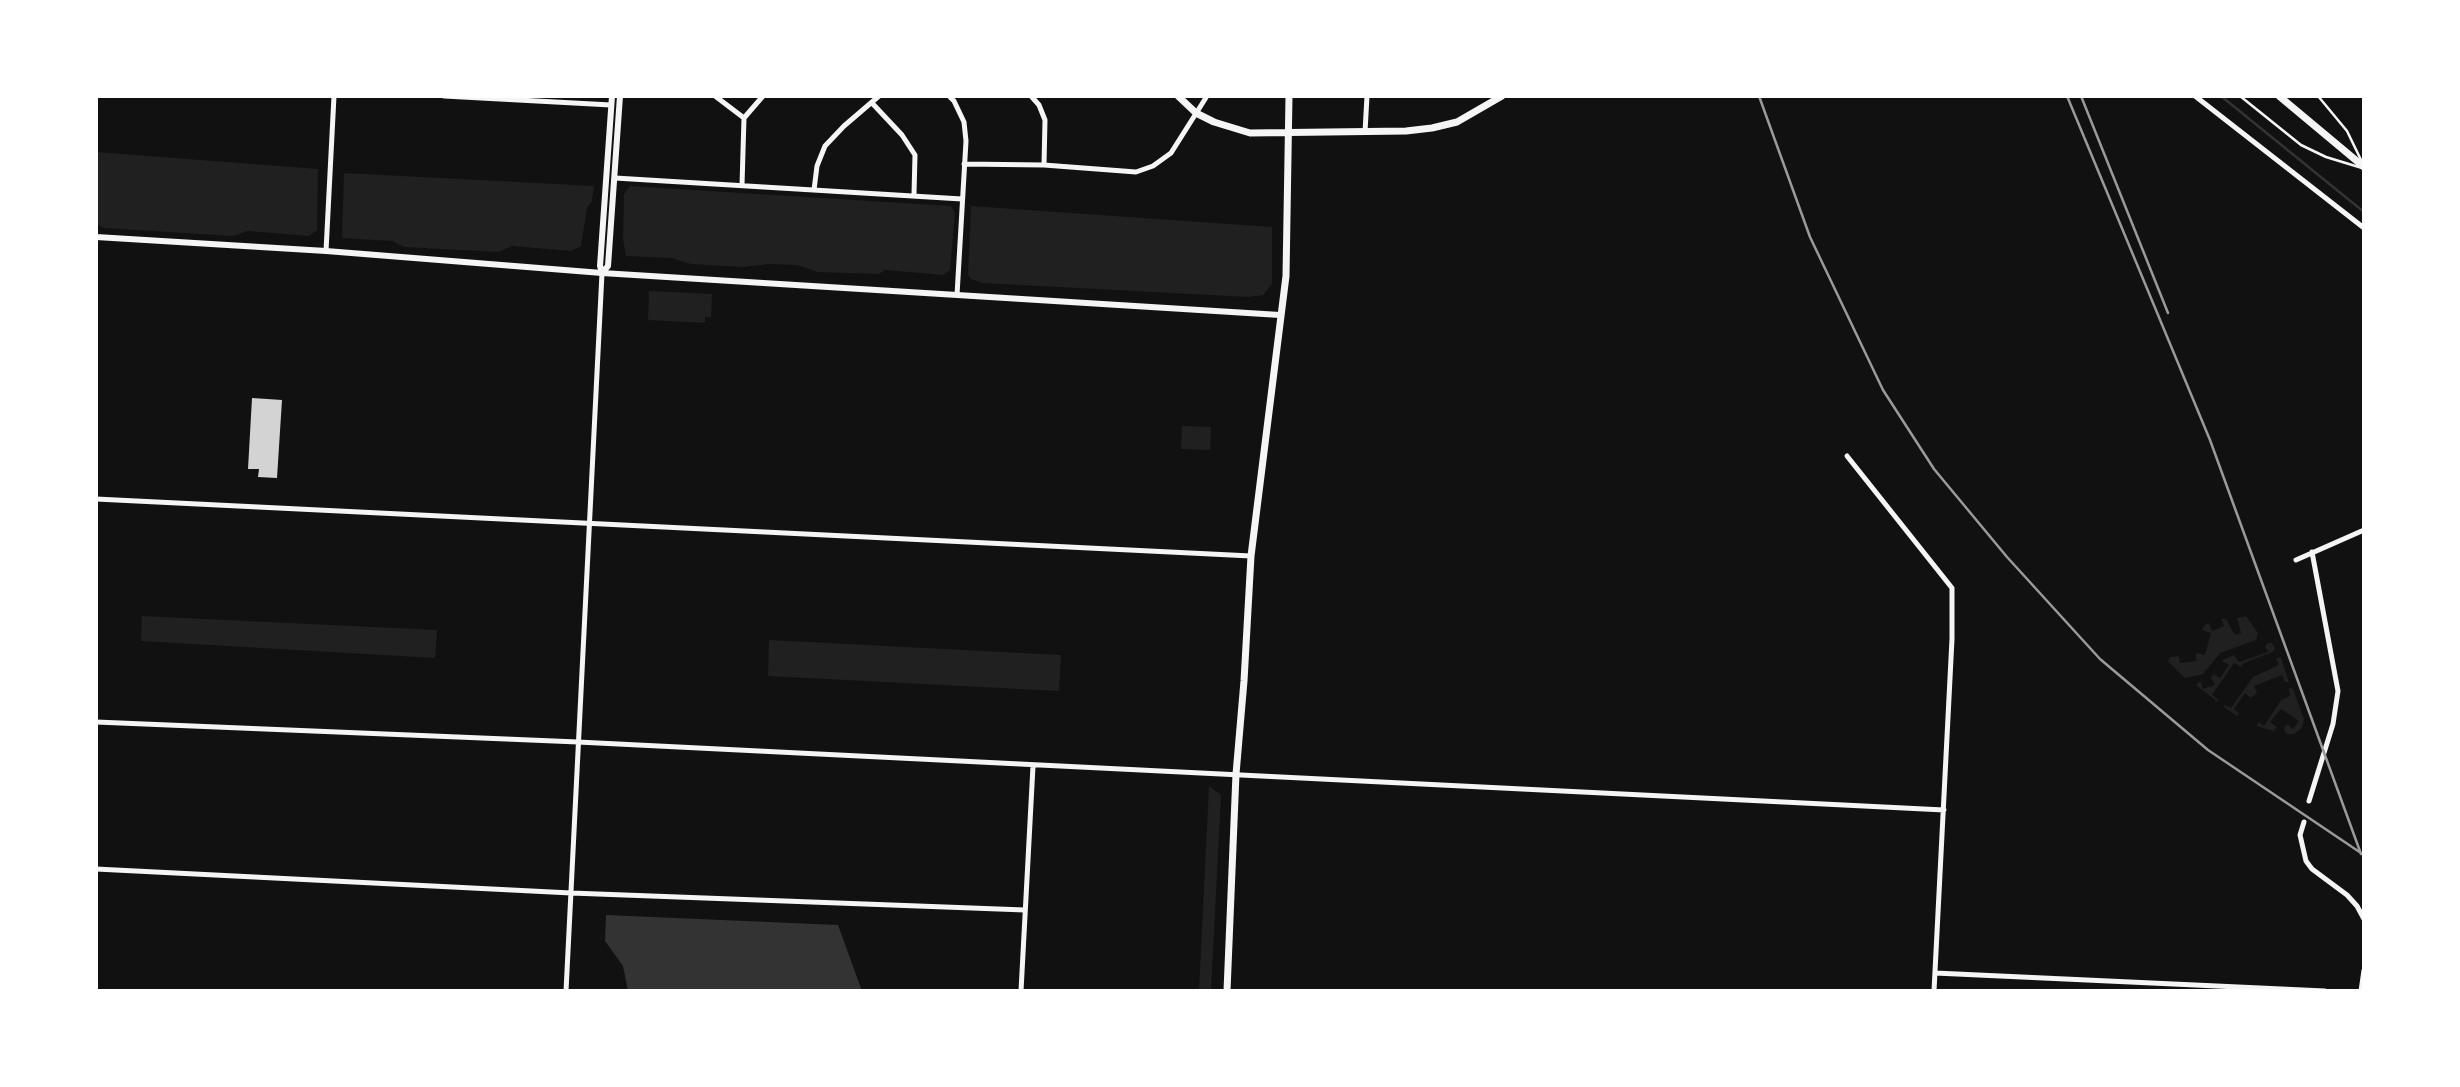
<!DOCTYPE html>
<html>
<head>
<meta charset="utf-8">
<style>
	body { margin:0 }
	#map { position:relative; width:2460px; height:1087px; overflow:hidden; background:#111; font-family:"IBM Plex Sans",sans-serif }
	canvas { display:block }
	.frame { position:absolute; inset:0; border:98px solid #fff; pointer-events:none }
</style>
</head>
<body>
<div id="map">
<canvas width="2460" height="1087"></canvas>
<div class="frame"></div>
</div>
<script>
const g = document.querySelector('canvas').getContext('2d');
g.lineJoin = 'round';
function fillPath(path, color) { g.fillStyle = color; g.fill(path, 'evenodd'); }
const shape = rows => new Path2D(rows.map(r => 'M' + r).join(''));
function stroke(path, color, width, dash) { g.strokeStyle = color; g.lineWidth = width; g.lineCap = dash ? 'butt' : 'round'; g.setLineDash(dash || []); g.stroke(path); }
const green = shape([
	[96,152,318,169,317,230,309,236,248,231,233,236,104,228,96,224],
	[344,173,594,186,592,201,587,208,581,246,571,251,512,246,499,252,404,247,392,241,342,238],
	[630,186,951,206,955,213,950,270,944,275,885,270,879,274,818,272,797,265,769,264,743,267,691,264,671,258,626,256,623,239,624,194],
	[971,206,1272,227,1272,284,1263,295,1249,297,983,283,971,279,968,275],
	[649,291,712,294,711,317,705,317,705,323,648,320],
	[1182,426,1211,427,1210,450,1181,449],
	[142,616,437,630,435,658,141,641],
	[2246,616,2258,633,2256,640,2220,653,2203,674,2185,678,2168,661,2170,657,2179,656,2180,663,2196,661,2196,653,2205,655,2211,633,2202,630,2205,625,2209,623,2212,631,2224,626,2221,619,2226,619,2235,635,2241,633,2237,618],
	[769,640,1061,655,1059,691,768,676],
	[2268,643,2272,643,2275,648,2273,652,2244,663,2241,667,2234,663,2212,695,2218,699,2218,702,2197,686,2197,683,2201,682,2203,689,2215,685,2211,678,2212,676,2214,674,2220,678,2229,665,2222,661,2223,660,2234,655,2239,662,2268,652,2265,646],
	[2276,658,2281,658,2289,682,2285,682,2282,675,2254,686,2257,693,2251,698,2245,693,2234,709,2239,713,2237,716,2224,707,2224,705,2231,708,2253,677,2279,665],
	[2289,688,2293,689,2304,719,2302,728,2294,734,2286,734,2284,729,2287,724,2293,729,2299,721,2281,709,2270,722,2277,727,2273,731,2257,726,2258,722,2264,726,2281,700,2290,696],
	[1209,786,1221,795,1211,991,1199,991]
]);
const water = shape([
	[606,915,838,925,862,991,628,991,623,966,605,941]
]);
const stream = shape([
	[2221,96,2364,212]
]);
const building = shape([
	[252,398,282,400,277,478,258,477,259,469,248,469]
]);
const service = shape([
	[2240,96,2301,145,2326,157,2362,168],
	[2318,96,2347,131,2362,162]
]);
const minor = shape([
	[444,96,611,105],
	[715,96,744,118],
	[949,96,954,101,964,122,966,141,957,295],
	[1031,96,1039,105,1045,120,1044,165],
	[2195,96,2364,228],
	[872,103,902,135,915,155,914,194],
	[1365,132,1367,96],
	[964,164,1044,165,1136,172,1153,166,1171,153,1207,96],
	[615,178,962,199],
	[742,185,744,118,763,96],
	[814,190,817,166,825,146,844,126,879,96],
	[326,251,334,96],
	[1847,456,1952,588,1952,639,1934,991],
	[96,499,1251,556],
	[2296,560,2364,530],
	[96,722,578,742,1944,810],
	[2309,801,2333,724,2338,691,2312,552],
	[2304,822,2300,835,2306,861,2312,869,2347,895,2357,906,2364,919],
	[96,869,571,893,1025,910],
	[1935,973,2325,991],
	[566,991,602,273],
	[1021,991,1033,766],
	[2361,991,2364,970]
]);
const tertiary = shape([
	[96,237,326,251,602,273,1280,315],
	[602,273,608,266,620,96],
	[602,273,600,266,612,96]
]);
const secondary = shape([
	[1178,96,1196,113,1214,122,1250,133,1406,131,1432,128,1457,122,1502,96],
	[2279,96,2364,167],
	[1227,991,1236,774,1244,681,1251,556,1286,276,1289,96]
]);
const rail = shape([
	[1759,96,1810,237,1883,390,1934,469,2007,557,2100,659,2208,750,2364,855],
	[2067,96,2210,440,2361,854],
	[2081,96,2168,313]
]);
fillPath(green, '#202020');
fillPath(water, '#333');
stroke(stream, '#333', 2.5);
fillPath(building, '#d3d3d3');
stroke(service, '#f5f5f5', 2.5);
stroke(minor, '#f5f5f5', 5);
stroke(tertiary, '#f5f5f5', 6);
stroke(secondary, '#f5f5f5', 7);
stroke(rail, '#9a9a9a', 2.5);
</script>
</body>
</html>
